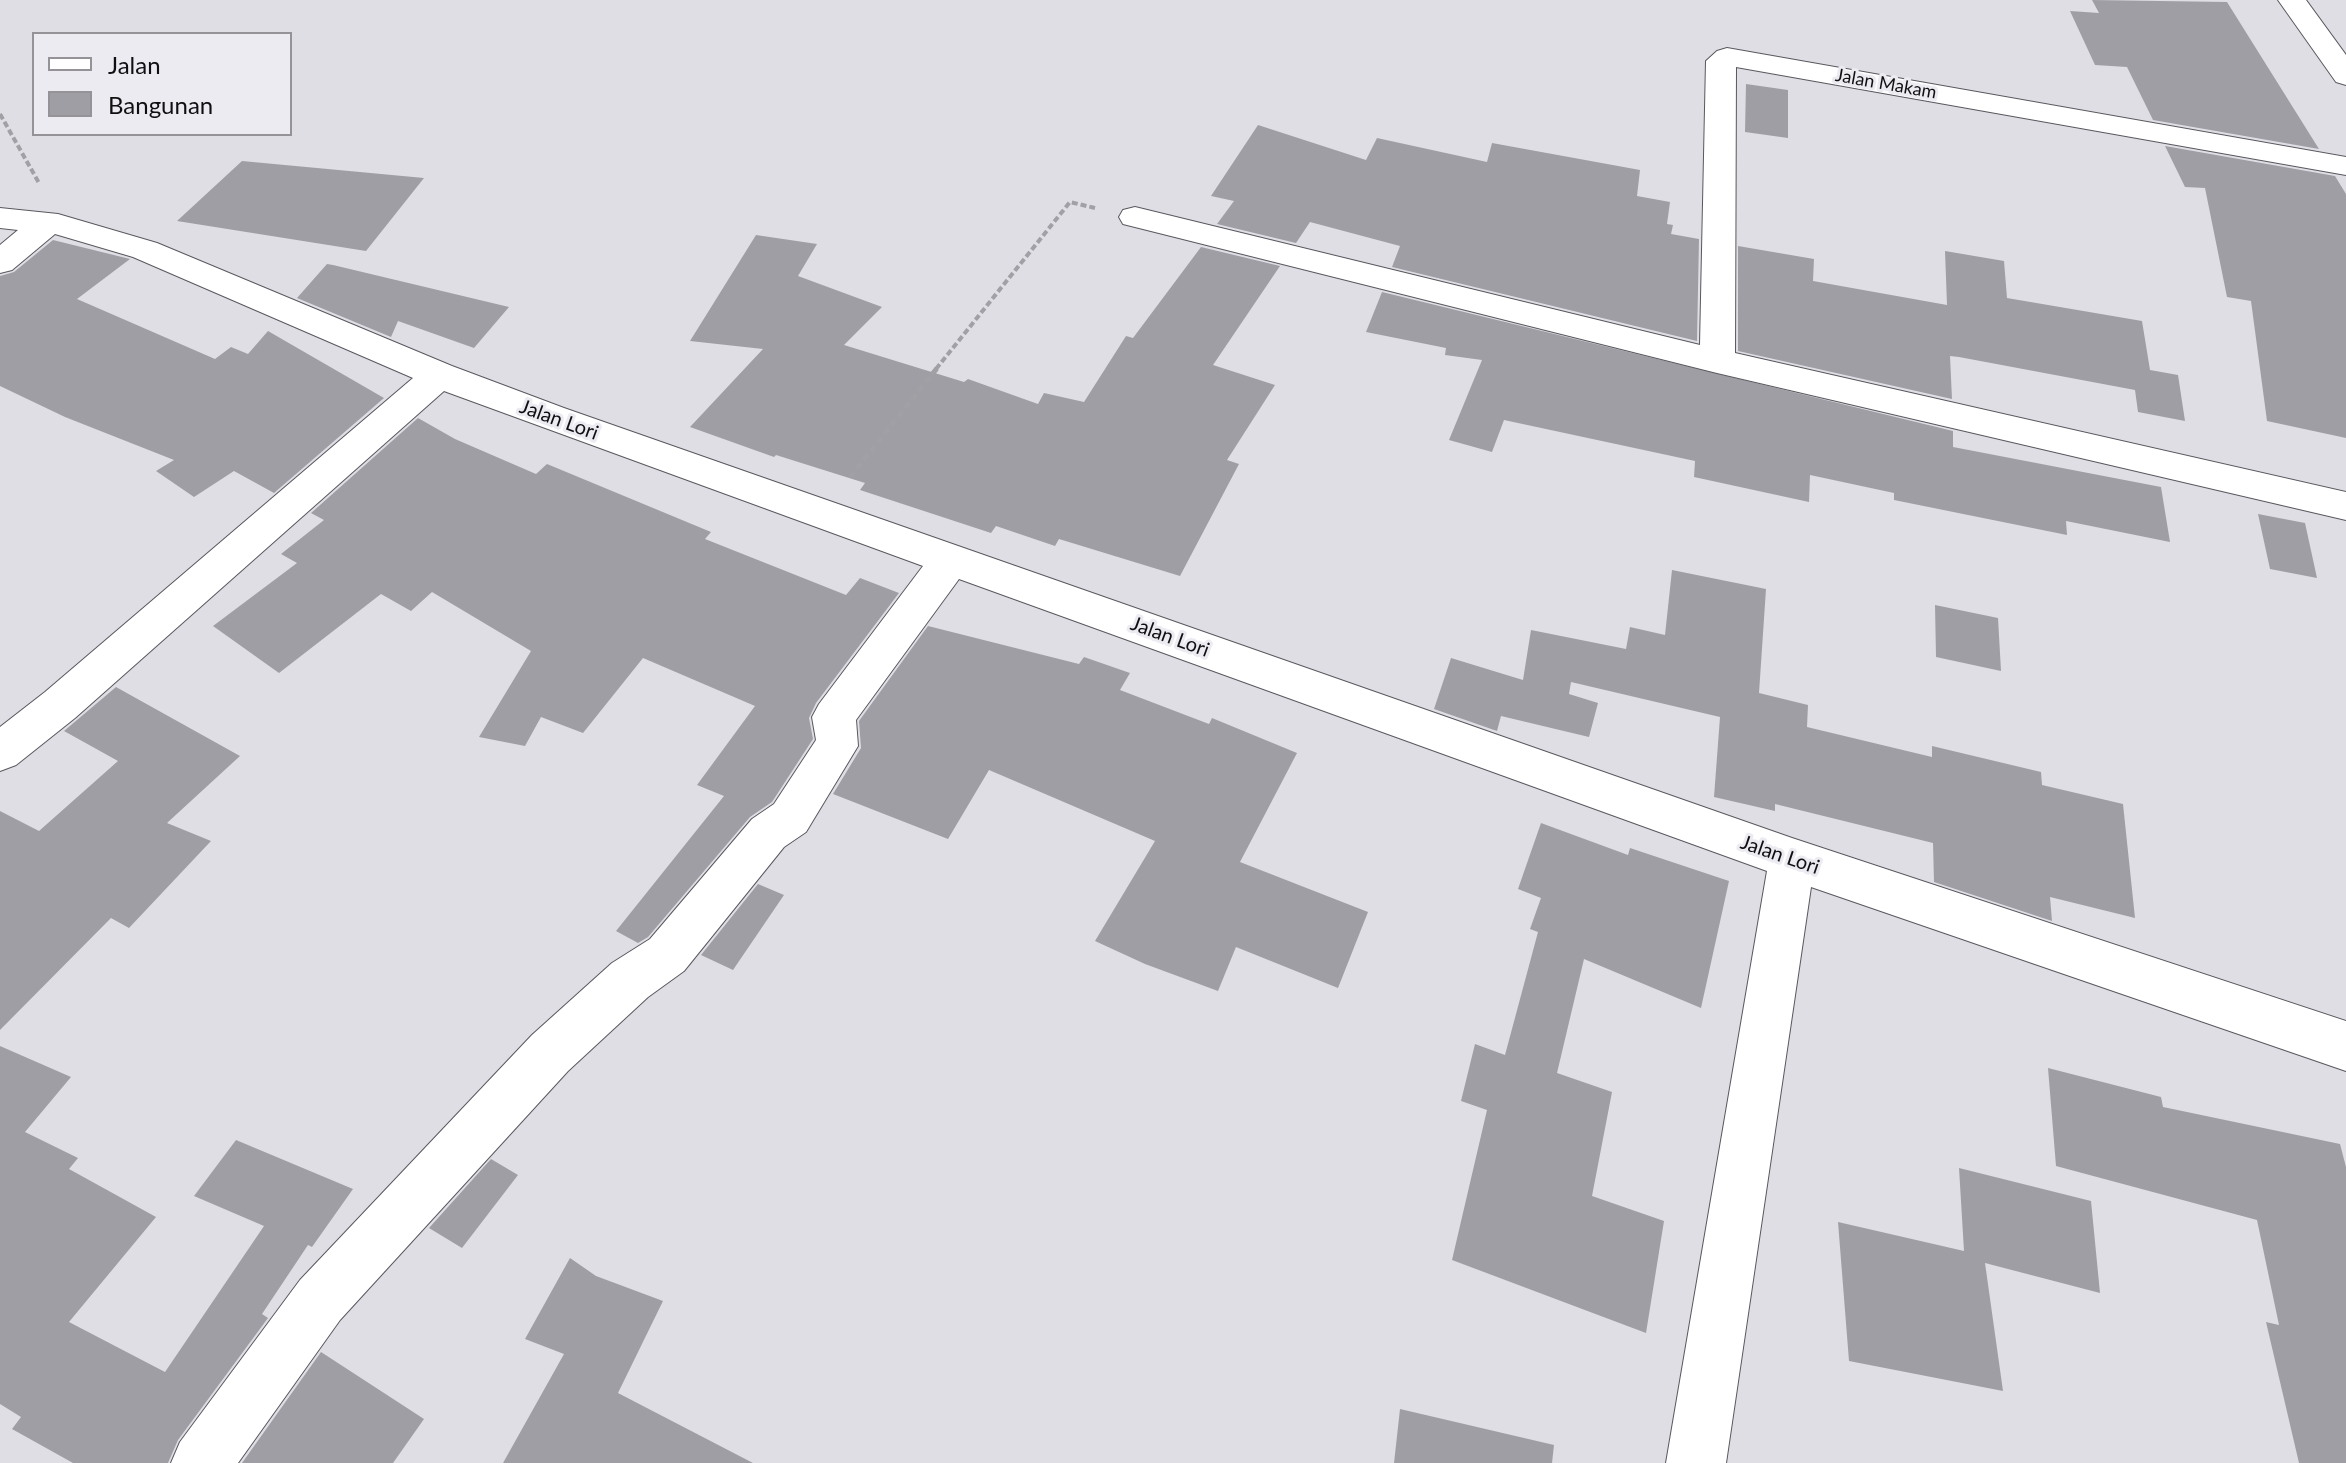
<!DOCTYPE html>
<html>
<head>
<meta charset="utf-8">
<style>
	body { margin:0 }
	#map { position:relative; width:2346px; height:1463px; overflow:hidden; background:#dfdee5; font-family:Lato,sans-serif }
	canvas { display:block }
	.legend { position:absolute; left:32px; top:32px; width:260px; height:104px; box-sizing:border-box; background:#edebf2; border:2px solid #959398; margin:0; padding:10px 14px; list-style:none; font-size:24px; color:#101012 }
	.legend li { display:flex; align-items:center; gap:16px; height:40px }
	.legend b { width:40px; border:2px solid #959398 }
</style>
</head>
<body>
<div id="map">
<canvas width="2346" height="1463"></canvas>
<ul class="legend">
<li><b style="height:10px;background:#fff"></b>Jalan</li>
<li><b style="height:22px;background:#a09ea5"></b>Bangunan</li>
</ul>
</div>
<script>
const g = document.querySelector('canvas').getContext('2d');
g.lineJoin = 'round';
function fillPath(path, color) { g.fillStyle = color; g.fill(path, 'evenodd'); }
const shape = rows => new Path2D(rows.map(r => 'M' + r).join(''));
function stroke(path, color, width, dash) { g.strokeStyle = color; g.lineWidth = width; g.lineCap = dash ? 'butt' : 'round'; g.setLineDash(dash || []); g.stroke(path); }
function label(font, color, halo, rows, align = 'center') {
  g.font = font + ' Lato,sans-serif'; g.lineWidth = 6; g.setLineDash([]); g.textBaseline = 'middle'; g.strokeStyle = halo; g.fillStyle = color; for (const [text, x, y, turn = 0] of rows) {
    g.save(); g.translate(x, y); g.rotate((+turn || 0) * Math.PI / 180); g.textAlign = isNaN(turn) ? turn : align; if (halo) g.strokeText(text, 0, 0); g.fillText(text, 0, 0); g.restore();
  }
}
const building = shape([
	[2092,0,2227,2,2319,149,2153,120,2127,67,2095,65,2070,11,2099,13],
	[1746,84,1788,90,1788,138,1745,132],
	[1258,125,1366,160,1377,138,1487,162,1492,143,1640,170,1637,196,1670,202,1667,224,1673,225,1671,234,1699,239,1697,341,1392,267,1400,246,1310,222,1296,243,1217,224,1234,201,1211,196],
	[2165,146,2335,176,2346,194,2346,438,2267,421,2251,301,2227,297,2205,188,2185,187],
	[242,161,424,178,366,251,177,221],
	[756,235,817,244,798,276,882,307,844,345,964,382,968,379,1038,404,1044,393,1084,402,1126,336,1133,338,1201,247,1280,266,1213,365,1275,385,1227,460,1239,464,1180,576,1059,539,1055,546,996,526,991,533,860,490,865,483,776,455,774,457,690,427,763,349,690,341],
	[53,240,130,259,77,299,215,359,231,347,248,354,268,331,384,398,274,493,234,471,194,497,156,471,174,460,65,417,0,386,0,276,14,272],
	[1738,246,1814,259,1813,281,1947,305,1945,251,2004,261,2007,298,2142,321,2150,370,2178,375,2185,421,2138,412,2135,390,1959,357,1950,356,1952,399,1738,351],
	[327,264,333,265,509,307,474,348,398,321,391,337,297,298],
	[1382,292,1953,431,1953,447,2161,487,2170,542,2066,521,2067,535,1894,500,1894,493,1810,475,1809,502,1694,477,1695,461,1504,420,1492,452,1449,440,1482,360,1445,355,1446,348,1366,332],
	[418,418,455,439,536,474,547,464,711,532,705,539,846,595,860,578,899,593,816,703,809,718,813,739,772,802,750,817,648,937,638,943,616,931,724,796,697,785,755,706,643,658,583,733,541,717,525,746,479,737,531,651,432,592,411,611,381,594,279,673,213,626,297,563,281,554,324,520,311,513],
	[2258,514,2305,523,2317,578,2270,569],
	[1672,570,1766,589,1759,693,1808,705,1807,727,1932,757,1932,746,2041,772,2042,785,2123,804,2135,918,2050,897,2052,921,1934,882,1933,843,1775,804,1775,811,1714,797,1720,717,1571,682,1569,694,1598,703,1589,737,1501,716,1497,731,1434,709,1451,658,1523,680,1531,630,1626,649,1630,627,1665,635],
	[1935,605,1998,618,2001,671,1936,657],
	[928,626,1079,664,1084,657,1130,673,1120,690,1209,724,1212,718,1297,753,1240,862,1368,912,1338,988,1236,947,1218,991,1145,964,1095,941,1155,841,989,770,948,839,833,794,861,748,859,721],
	[116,687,240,756,167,823,211,841,129,928,111,918,0,1030,0,811,39,831,118,761,64,731],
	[1541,823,1628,855,1630,848,1729,881,1701,1008,1584,959,1557,1073,1612,1092,1592,1196,1664,1221,1646,1333,1452,1260,1487,1110,1461,1101,1475,1044,1505,1055,1538,932,1530,929,1541,898,1518,889],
	[758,884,784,895,733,970,701,955],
	[0,1046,71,1077,25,1132,78,1158,69,1169,156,1217,69,1322,165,1372,264,1226,194,1196,236,1140,353,1189,312,1247,308,1245,262,1314,268,1318,178,1440,168,1463,73,1463,12,1429,21,1417,0,1404],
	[2048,1068,2161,1097,2163,1107,2340,1144,2346,1167,2346,1463,2299,1463,2266,1322,2279,1325,2257,1220,2056,1166],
	[491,1159,518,1175,462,1248,429,1228],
	[1959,1168,2091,1201,2100,1293,1985,1263,2003,1391,1849,1361,1838,1222,1964,1251],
	[570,1258,596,1276,663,1301,618,1393,753,1463,503,1463,564,1354,525,1339],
	[321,1352,424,1419,393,1463,242,1463],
	[1400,1409,1554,1445,1552,1463,1394,1463]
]);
const pathFar1 = shape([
	[0,114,39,183],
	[936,369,1070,202,1095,208]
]);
const path = shape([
	[850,477,938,367]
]);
const street = shape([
	[2278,0,2306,0,2346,55,2346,85,2336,82,2278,0],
	[1727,48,2346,157,2346,175,1736,67,1735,353,2346,492,2346,520,1717,373,1123,224,1119,217,1123,210,1135,207,1700,345,1706,61,1717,51,1727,48],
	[0,208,58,214,157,243,452,366,564,408,1792,838,2346,1021,2346,1071,1811,887,1726,1463,1666,1463,1767,871,959,579,856,720,858,746,806,832,784,847,684,971,648,997,568,1071,340,1320,238,1463,171,1463,180,1442,300,1280,532,1035,612,963,650,939,752,819,774,804,816,740,812,717,819,704,923,566,444,391,75,718,16,765,0,771,0,727,45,692,413,378,133,257,55,234,12,270,0,273,0,245,18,230,0,228,0,208]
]);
const farStreetnames = [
	["Jalan Makam",1886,84,10]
];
const streetNames = [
	["Jalan Lori",559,420,20],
	["Jalan Lori",1170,637,20],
	["Jalan Lori",1780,855,19]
];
fillPath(building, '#a09ea5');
stroke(street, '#5a585e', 2);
stroke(pathFar1, '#a1a0a5', 4, [6, 3]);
stroke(path, '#a1a0a5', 5, [7, 4]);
fillPath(street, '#fff');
label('18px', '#101012', '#edebf2', farStreetnames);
label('20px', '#101012', '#edebf2', streetNames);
</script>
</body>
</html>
